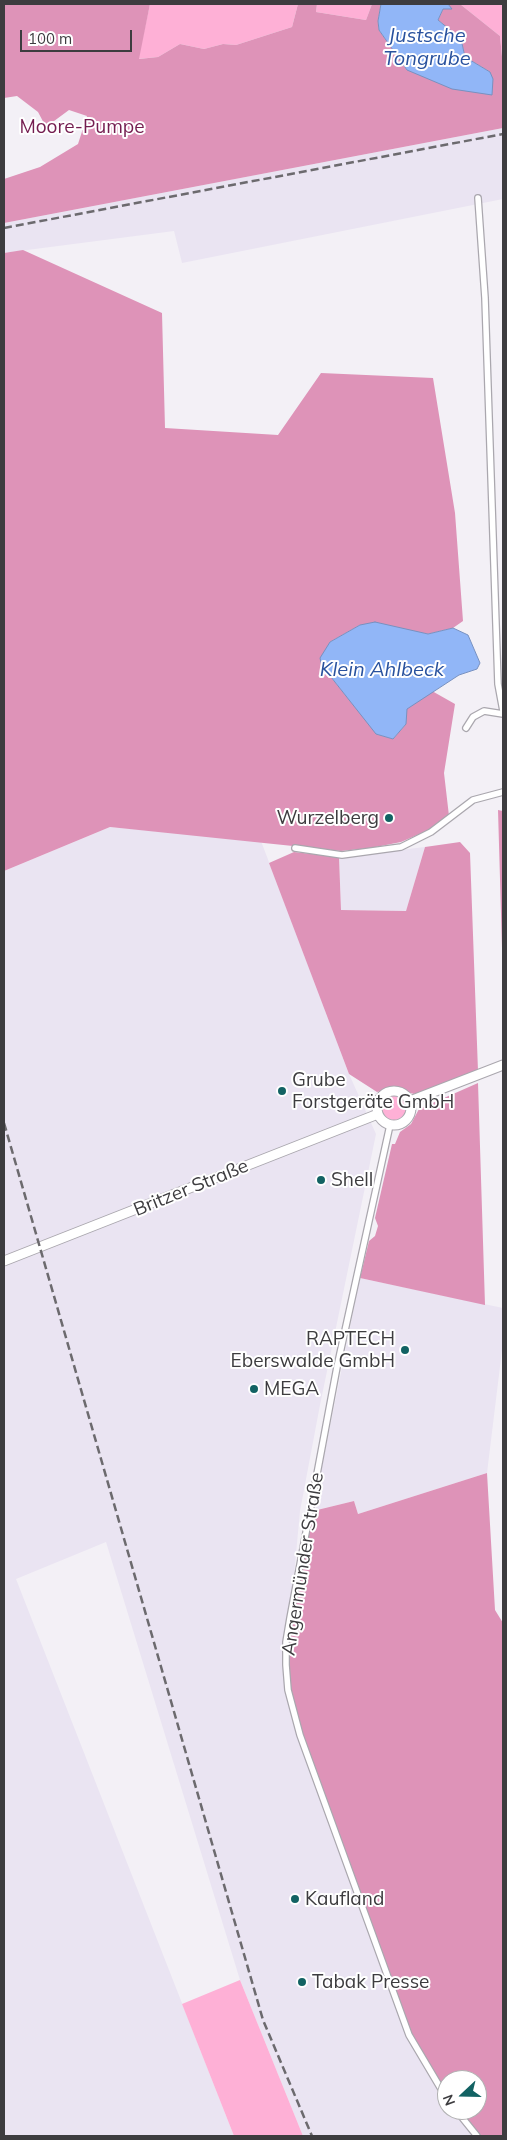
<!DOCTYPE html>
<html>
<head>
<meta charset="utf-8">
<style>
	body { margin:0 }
	#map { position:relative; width:507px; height:2140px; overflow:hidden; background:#f3f0f6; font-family:Mulish,sans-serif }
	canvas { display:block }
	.frame { position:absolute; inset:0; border:5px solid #3d3c3f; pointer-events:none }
	.north { position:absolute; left:437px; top:2070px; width:50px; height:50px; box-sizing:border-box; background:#fff; border:1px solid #b1b1b2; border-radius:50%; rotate:249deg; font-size:14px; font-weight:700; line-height:20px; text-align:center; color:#3d3c3f }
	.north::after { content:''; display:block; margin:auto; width:18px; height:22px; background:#126263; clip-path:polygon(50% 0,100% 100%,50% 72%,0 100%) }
	.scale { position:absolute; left:20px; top:30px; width:112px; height:22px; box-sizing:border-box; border:2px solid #3d3c3f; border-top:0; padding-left:6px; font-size:15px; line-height:18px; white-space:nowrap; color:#3d3c3f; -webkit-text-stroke:4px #fff; paint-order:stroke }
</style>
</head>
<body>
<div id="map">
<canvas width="507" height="2140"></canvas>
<div class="frame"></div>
<div class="north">N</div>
<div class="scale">100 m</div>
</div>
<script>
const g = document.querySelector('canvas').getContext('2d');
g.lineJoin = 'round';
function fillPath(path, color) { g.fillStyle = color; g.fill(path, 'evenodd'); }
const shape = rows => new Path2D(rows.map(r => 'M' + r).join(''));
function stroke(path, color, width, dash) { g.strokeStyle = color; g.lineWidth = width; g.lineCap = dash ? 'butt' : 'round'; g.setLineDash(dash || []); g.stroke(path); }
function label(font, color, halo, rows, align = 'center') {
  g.font = font + ' Mulish,sans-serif'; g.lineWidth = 4; g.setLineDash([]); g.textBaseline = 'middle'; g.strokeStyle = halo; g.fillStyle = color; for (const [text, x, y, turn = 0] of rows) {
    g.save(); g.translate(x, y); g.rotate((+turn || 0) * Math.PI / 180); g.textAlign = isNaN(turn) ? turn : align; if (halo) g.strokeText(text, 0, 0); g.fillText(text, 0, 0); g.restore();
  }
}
const built = shape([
	[503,128,503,199,182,263,174,231,4,253,4,223],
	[110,827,261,841,349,1074,376,1134,320,1405,300,1511,290,1618,447,2099,447,2110,455,2110,475,2136,303,2136,240,1980,106,1542,16,1579,234,2136,4,2136,4,871],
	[425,847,406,911,341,910,339,857],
	[360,1278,503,1308,503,1342,487,1473,358,1514,354,1501,313,1511]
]);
const green = shape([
	[150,4,298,4,292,27,236,45,223,44,204,49,180,44,158,57,138,59],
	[317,4,372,4,366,20,316,12],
	[460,4,503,4,503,67,500,36],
	'382 1108a12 12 0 1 1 24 0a12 12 0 1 1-24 0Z',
	[240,1980,303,2136,234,2136,182,2004]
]);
const forest = shape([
	[4,4,150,4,139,59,158,57,180,44,204,49,223,44,236,45,292,27,298,4,317,4,316,12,366,20,372,4,381,4,378,21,379,30,407,70,490,72,465,57,461,39,438,20,443,9,451,9,448,4,460,4,500,36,503,67,503,128,4,223,4,179,40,167,78,144,87,116,69,110,46,127,38,112,17,96,4,98],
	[23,250,162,313,165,428,278,435,321,373,433,378,455,513,463,621,453,628,428,634,360,625,330,642,323,672,331,677,377,734,393,739,406,724,406,709,432,691,455,704,444,773,449,816,429,830,401,842,371,848,341,851,110,827,4,871,4,253],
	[498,810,503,811,503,983],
	[460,842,470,853,478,1071,414,1094,393,1088,377,1092,349,1074,269,863,294,852,339,857,341,910,406,911,425,847],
	[478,1083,485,1305,360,1278,369,1241,375,1236,378,1226,375,1218,392,1144,395,1144,400,1132,411,1124,419,1109],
	[487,1473,495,1610,503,1623,503,2136,475,2136,455,2110,477,2110,477,2080,447,2080,447,2099,409,2035,300,1735,288,1690,286,1642,313,1511,354,1501,358,1514]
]);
const water = shape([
	[381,4,448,4,452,9,443,9,438,20,461,39,465,57,490,72,493,79,492,95,452,89,407,70,379,30,378,21,381,4],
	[375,622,428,634,453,628,468,635,480,663,477,669,459,675,407,709,406,724,393,739,376,734,331,677,323,672,320,658,330,642,360,625,375,622]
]);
const minor = shape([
	[478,198,485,298,498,684,503,711],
	[466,728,473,717,484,711,503,714],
	[295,848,342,855,401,847,431,832,473,800,503,792],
	[390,1125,337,1367,290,1618,286,1642,286,1665,288,1690,300,1735,409,2035,447,2099],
	[456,2110,477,2136]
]);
const secondary = shape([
	'377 1108a17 17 0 1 1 34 0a17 17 0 1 1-34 0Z',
	[410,1101,503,1065],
	[4,1261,378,1114]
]);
const rail = shape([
	[4,228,503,134],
	[4,1123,263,2020,312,2136]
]);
const markers = [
	[389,818,5,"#126263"],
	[282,1091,5,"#126263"],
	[321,1180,5,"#126263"],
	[405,1350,5,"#126263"],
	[254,1389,5,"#126263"],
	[295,1899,5,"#126263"],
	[302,1982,5,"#126263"]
];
const parkNames = [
	["Moore-Pumpe",82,127]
];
const poiNames = [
	["Wurzelberg",379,818,"right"],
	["Grube",292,1080],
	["Forstgeräte GmbH",292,1102],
	["Shell",331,1180],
	["RAPTECH",395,1339,"right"],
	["Eberswalde GmbH",395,1361,"right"],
	["MEGA",264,1389],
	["Kaufland",305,1899],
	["Tabak Presse",312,1982]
];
const streetNames = [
	["Britzer Straße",191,1188,-22],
	["Angermünder Straße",303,1564,-81]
];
const waterNames = [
	["Justsche",427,36],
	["Tongrube",427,59],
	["Klein Ahlbeck",382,670]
];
fillPath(built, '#eae4f2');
fillPath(green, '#feb0d6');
fillPath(forest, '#de93b8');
fillPath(water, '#91b6f7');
stroke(water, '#7891c0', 1);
stroke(minor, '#aaa7ae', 8);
stroke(secondary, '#aaa7ae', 11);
stroke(minor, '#fff', 5.5);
stroke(secondary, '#fff', 9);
stroke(rail, '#6c6a6e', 2.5, [8, 4]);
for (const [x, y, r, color] of markers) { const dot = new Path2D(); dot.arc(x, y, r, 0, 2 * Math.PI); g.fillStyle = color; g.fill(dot); stroke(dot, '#fff', 2); }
label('19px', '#741d50', '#fff', parkNames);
label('19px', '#3d3c3f', '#fff', poiNames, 'left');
label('19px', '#3d3c3f', '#fff', streetNames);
label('italic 20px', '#29529e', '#fff', waterNames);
</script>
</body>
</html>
